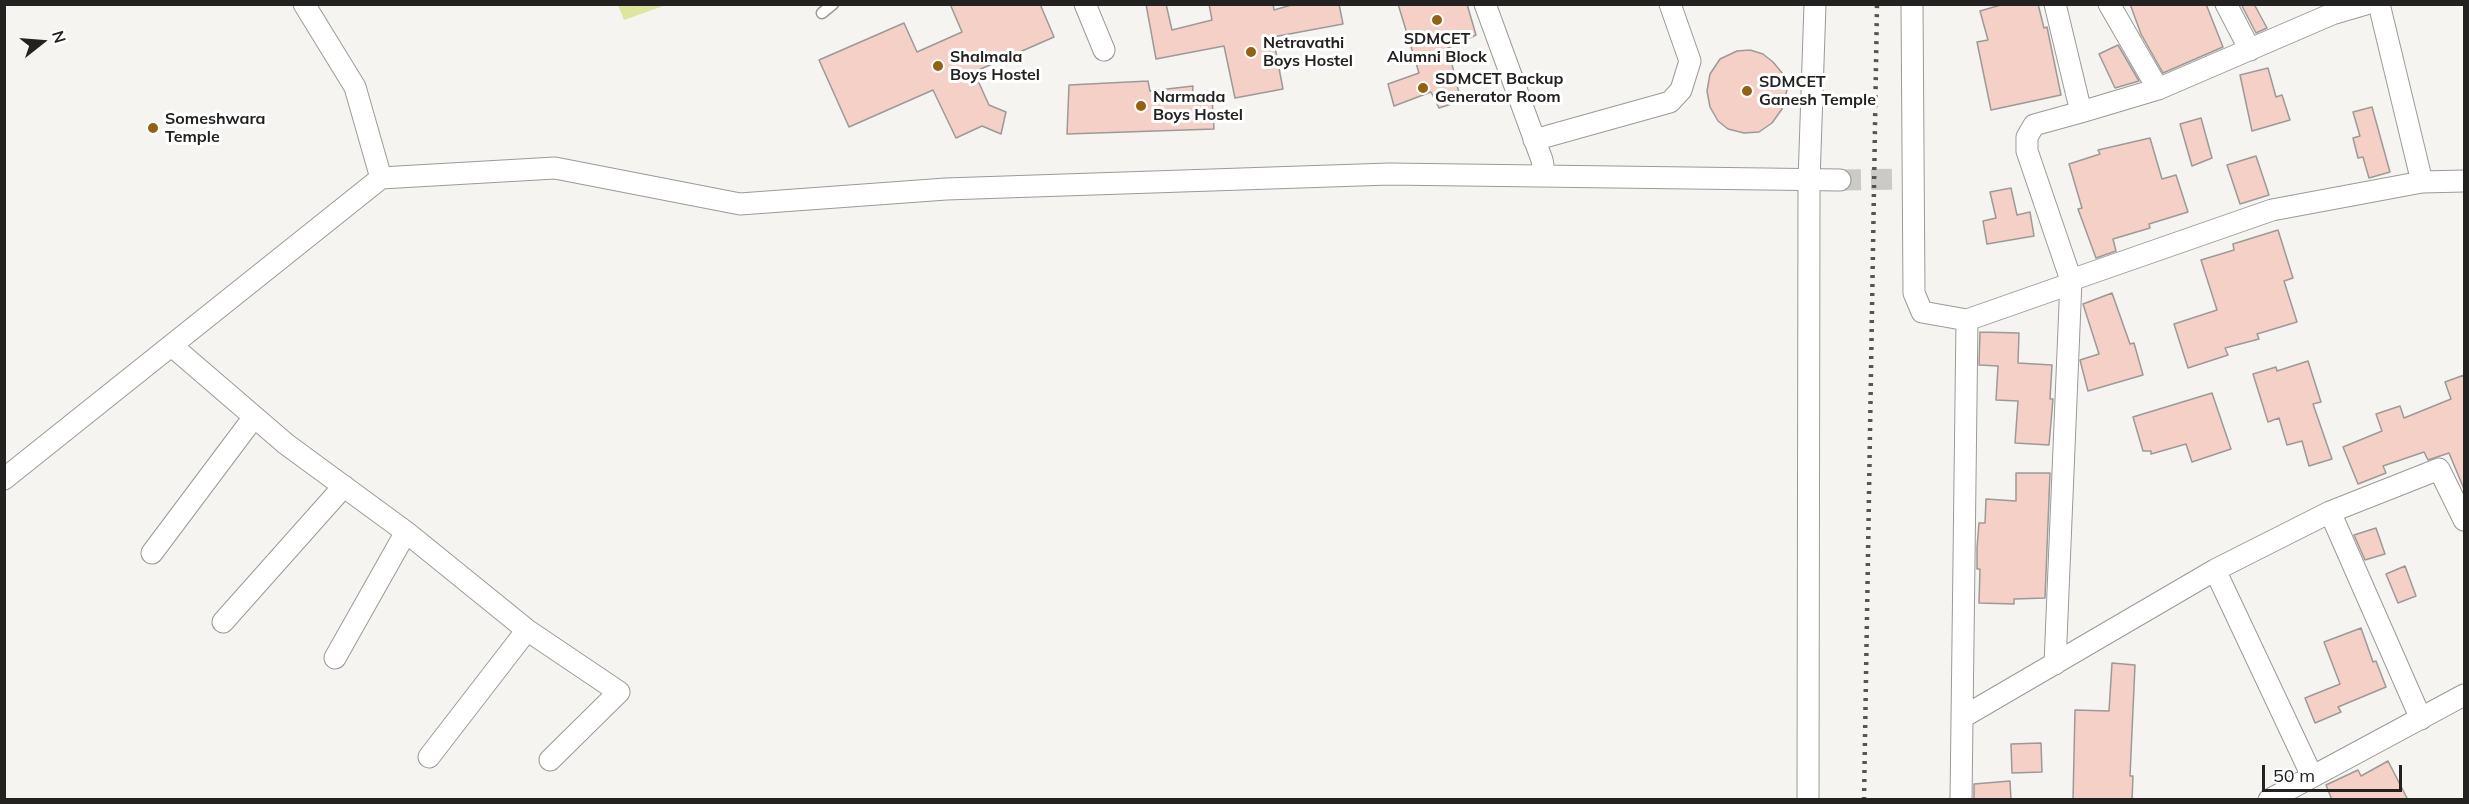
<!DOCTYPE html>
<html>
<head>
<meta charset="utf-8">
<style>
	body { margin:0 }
	#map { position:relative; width:2469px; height:804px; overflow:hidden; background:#f5f4f0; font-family:Mulish,sans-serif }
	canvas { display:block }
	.frame { position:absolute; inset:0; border:6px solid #232221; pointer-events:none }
	.north { position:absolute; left:12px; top:12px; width:60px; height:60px; -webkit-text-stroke:4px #fff; paint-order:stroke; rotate:73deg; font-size:16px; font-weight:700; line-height:24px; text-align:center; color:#232221 }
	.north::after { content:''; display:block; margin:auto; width:21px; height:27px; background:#232221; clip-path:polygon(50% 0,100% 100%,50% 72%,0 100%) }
	.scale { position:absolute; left:2262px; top:765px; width:140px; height:27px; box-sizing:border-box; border:3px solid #232221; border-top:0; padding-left:8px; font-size:18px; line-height:21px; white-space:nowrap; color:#232221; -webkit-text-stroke:4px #fff; paint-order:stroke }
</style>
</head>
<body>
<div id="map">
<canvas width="2469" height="804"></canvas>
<div class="frame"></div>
<div class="north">N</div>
<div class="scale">50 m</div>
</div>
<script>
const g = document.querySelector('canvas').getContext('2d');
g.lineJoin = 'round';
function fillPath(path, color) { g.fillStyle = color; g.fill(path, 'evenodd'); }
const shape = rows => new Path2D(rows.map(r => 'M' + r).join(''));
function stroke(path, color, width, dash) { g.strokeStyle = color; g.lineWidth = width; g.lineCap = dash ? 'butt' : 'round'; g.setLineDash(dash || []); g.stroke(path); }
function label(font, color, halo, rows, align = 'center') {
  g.font = font + ' Mulish,sans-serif'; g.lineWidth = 6; g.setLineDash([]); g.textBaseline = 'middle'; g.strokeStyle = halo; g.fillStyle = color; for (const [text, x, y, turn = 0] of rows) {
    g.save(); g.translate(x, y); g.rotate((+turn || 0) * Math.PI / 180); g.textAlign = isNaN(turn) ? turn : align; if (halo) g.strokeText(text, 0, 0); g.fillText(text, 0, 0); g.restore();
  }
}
const green = shape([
	[618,5,666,5,624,20]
]);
const building = shape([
	[950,4,1040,4,1054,37,974,72,989,105,1006,112,1001,134,982,126,956,138,933,90,849,127,819,60,904,23,917,52,962,32,950,4],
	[1146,4,1166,4,1172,30,1212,20,1209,4,1273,4,1274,10,1295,4,1339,4,1343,24,1273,37,1283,89,1235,98,1224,46,1156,59,1146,4],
	[1398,4,1467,4,1476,35,1448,48,1461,101,1439,108,1431,92,1394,106,1388,84,1419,73,1398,4],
	[2004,4,2038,4,2044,28,2047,27,2061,95,1991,110,1977,42,1988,40,1980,11,2004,4],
	[2130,4,2206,4,2223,47,2163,73,2141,34,2130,4],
	[2241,4,2254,4,2267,28,2256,33,2241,4],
	[2118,45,2139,81,2115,88,2099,54,2118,45],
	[1750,50,1763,54,1773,62,1783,74,1787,90,1782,109,1772,123,1759,132,1744,133,1728,129,1718,121,1710,107,1707,91,1710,74,1720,59,1737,51,1750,50],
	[2268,68,2276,97,2282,95,2290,120,2252,131,2240,75,2268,68],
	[1148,81,1150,91,1193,86,1192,98,1212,97,1214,129,1067,134,1069,85,1148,81],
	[2372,107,2390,172,2369,178,2363,157,2358,158,2353,138,2360,136,2353,112,2372,107],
	[2201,118,2212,158,2192,166,2180,124,2201,118],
	[2150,138,2162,179,2176,175,2188,212,2149,224,2150,228,2113,239,2116,251,2096,258,2078,209,2082,208,2069,164,2100,154,2098,150,2150,138],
	[2256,156,2269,195,2240,204,2227,165,2256,156],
	[2011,188,2017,215,2030,212,2034,236,1987,244,1983,221,1996,218,1990,192,2011,188],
	[2278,230,2293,278,2284,281,2297,322,2257,334,2259,339,2225,348,2228,355,2188,368,2174,324,2217,310,2201,260,2234,250,2233,244,2278,230],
	[2112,293,2130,344,2134,343,2143,375,2088,391,2080,360,2099,354,2083,304,2112,293],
	[1980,332,2019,333,2018,363,2052,365,2050,399,2053,399,2049,445,2015,443,2018,401,1996,400,1998,366,1979,365,1980,332],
	[2308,361,2321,402,2313,404,2332,459,2309,466,2302,441,2287,445,2279,418,2268,422,2253,374,2276,367,2277,371,2308,361],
	[2464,375,2464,489,2449,453,2428,460,2424,452,2383,466,2386,473,2358,484,2343,447,2382,431,2376,414,2400,406,2404,418,2451,399,2445,382,2464,375],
	[2212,393,2231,449,2192,462,2186,444,2151,454,2151,451,2143,451,2133,417,2212,393],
	[2016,473,2050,473,2045,598,2014,599,2014,604,1979,603,1980,569,1977,569,1977,548,1979,523,1985,523,1986,499,2016,501,2016,473],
	[2376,528,2385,554,2365,560,2354,535,2376,528],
	[2405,566,2416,596,2398,603,2386,574,2405,566],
	[2361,628,2373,662,2376,661,2386,687,2338,707,2341,712,2315,723,2305,698,2340,684,2324,642,2361,628],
	[2112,663,2135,665,2130,776,2133,776,2132,800,2073,800,2075,710,2109,711,2112,663],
	[2041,743,2042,772,2012,773,2011,744,2041,743],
	[2388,761,2408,800,2332,800,2326,785,2358,770,2361,776,2388,761],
	[2010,781,2011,800,1974,800,1974,784,2010,781]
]);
const streetTunnel = shape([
	[1840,180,1913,179]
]);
const lane = shape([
	[822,13,833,4]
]);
const street = shape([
	[304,4,355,87,381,178],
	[1085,4,1104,50],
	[1485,4,1542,160,1545,176],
	[1912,4,1914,293,1922,312,1967,320,2064,286,2071,280,2272,210,2422,182,2464,181],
	[2109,4,2158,89],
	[2226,4,2250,50],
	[2379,4,2422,182],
	[2081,112,2158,89,2332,14,2366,4],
	[1534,140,1670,102,1681,90,1690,61,1670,4],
	[172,346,286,444,406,532,527,630,619,692,550,760],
	[4,479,381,178,555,168,740,204,946,189,1389,174,1840,180],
	[2330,512,2421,719],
	[152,553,254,417],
	[2215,570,2312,776],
	[223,622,344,486],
	[335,658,406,532],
	[2055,664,2071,280,2027,151,2027,137,2034,125,2081,112,2055,4],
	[1963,717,2215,570,2330,512,2439,469,2464,520],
	[429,757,527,630],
	[1808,800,1809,181,1815,4],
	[1961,800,1967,320],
	[2269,800,2464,695]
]);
const rail = shape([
	[1864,800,1877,4]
]);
const markers = [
	[1437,20,6,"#936113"],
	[1251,52,6,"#936113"],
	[938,66,6,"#936113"],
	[1423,88,6,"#936113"],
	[1747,91,6,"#936113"],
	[1141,106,6,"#936113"],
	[153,128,6,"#936113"]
];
const poiNames = [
	["SDMCET",1437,39,"center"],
	["Alumni Block",1437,57,"center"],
	["Netravathi",1263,43],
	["Boys Hostel",1263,61],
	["Shalmala",950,57],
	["Boys Hostel",950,75],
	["SDMCET Backup",1435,79],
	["Generator Room",1435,97],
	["SDMCET",1759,82],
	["Ganesh Temple",1759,100],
	["Narmada",1153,97],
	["Boys Hostel",1153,115],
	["Someshwara",165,119],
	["Temple",165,137]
];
fillPath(green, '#dee69d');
fillPath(building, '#f5d0c6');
stroke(building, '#9d9998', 1.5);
stroke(streetTunnel, '#cbcac7', 21, [21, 10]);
stroke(lane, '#9b9a97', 13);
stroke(street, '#9b9a97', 23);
stroke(lane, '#fff', 10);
stroke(street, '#fff', 21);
stroke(rail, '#565553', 4.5, [3, 6]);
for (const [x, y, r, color] of markers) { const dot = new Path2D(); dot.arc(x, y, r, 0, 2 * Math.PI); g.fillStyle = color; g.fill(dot); stroke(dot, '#fff', 2); }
label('bold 16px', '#232221', '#fff', poiNames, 'left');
</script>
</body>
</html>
